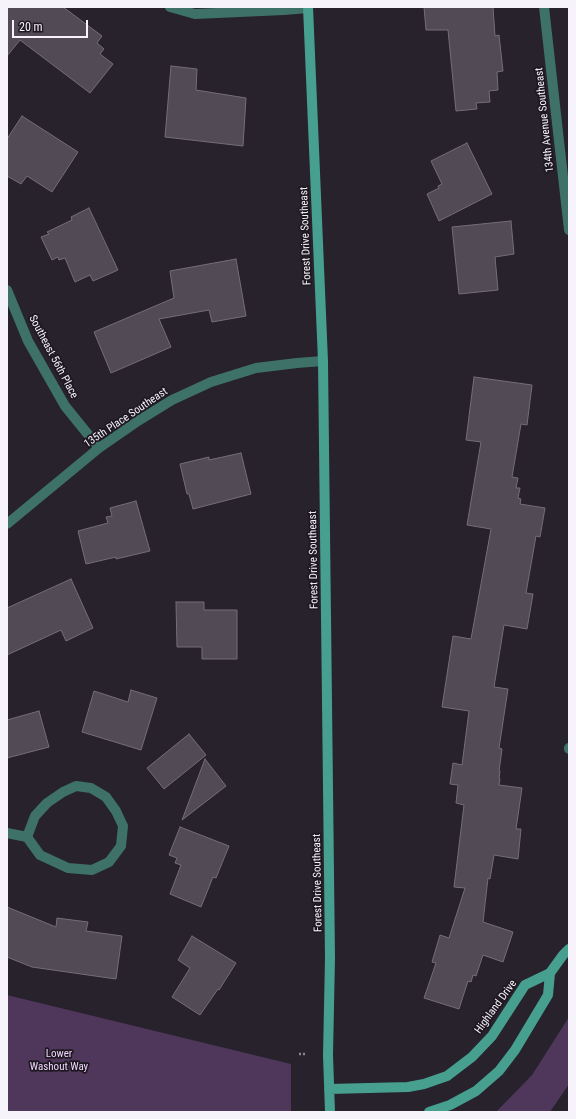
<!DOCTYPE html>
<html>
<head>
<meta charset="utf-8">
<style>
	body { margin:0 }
	#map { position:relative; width:576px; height:1119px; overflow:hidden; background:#27222b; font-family:"Roboto Condensed",sans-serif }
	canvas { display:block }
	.frame { position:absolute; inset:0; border:8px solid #f7f3fa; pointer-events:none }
	.scale { position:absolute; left:12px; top:20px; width:76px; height:18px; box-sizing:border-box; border:2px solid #f7f3fa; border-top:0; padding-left:5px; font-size:12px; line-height:14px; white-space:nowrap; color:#f7f3fa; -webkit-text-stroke:3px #1e1821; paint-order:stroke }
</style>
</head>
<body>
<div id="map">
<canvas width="576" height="1119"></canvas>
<div class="frame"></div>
<div class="scale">20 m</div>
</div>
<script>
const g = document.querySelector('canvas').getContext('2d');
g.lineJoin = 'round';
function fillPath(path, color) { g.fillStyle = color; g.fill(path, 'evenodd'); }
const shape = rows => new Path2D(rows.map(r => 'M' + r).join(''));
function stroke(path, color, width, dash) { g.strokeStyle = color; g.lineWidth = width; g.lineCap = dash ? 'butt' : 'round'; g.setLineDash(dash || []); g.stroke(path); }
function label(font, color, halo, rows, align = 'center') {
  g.font = font + ' "Roboto Condensed",sans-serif'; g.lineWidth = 3.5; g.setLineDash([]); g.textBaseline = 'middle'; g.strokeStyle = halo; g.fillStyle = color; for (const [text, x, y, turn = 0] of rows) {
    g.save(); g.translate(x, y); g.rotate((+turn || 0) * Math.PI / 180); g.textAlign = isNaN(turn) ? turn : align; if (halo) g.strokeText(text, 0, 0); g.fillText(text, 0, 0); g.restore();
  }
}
const green = shape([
	[7,995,291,1064,291,1112,7,1112],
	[569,1017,569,1084,550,1112,496,1112,532,1075]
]);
const building = shape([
	[7,7,63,7,102,36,97,43,104,49,100,54,113,64,90,93,20,40,7,56,7,7],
	[424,7,493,7,495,36,499,35,503,71,497,72,498,90,489,91,490,102,476,103,477,109,456,111,448,30,426,30,424,7],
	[171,66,197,69,196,90,246,98,243,146,165,137,171,66],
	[22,116,78,152,52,192,27,176,21,184,7,176,7,139,22,116],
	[467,143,492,194,439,221,427,194,439,188,438,186,442,184,431,161,467,143],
	[89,208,118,270,93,281,90,275,75,282,65,258,59,260,58,257,52,260,41,237,49,234,47,232,72,220,71,217,89,208],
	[511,221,514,254,495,257,498,290,459,294,452,227,511,221],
	[236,259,246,316,212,322,209,310,159,319,171,347,111,373,94,332,174,298,170,271,236,259],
	[474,377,532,385,527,425,521,424,512,477,518,478,516,488,520,488,518,498,521,499,520,504,545,508,540,537,536,536,526,593,533,594,527,629,504,625,494,687,508,689,499,748,502,749,499,771,500,771,499,779,500,779,499,785,522,788,516,829,521,829,518,859,494,855,490,879,488,878,483,922,513,932,503,962,483,955,476,976,473,975,471,982,468,981,459,1009,424,998,436,963,432,962,440,935,449,938,465,888,454,887,464,805,456,803,458,785,450,784,453,763,462,765,469,711,442,707,453,636,471,639,491,529,467,525,481,442,466,440,474,377],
	[241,453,251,494,193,509,189,494,187,494,180,464,209,457,209,460,241,453],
	[136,501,150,551,116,559,116,557,86,564,78,531,108,523,106,517,112,516,110,508,136,501],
	[71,579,93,628,66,641,61,630,7,655,7,608,71,579],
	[176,602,204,602,204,610,237,610,237,659,202,659,202,647,177,647,176,602],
	[131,690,157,698,141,750,82,732,94,691,128,702,131,690],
	[39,711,49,747,7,758,7,720,39,711],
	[189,734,206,755,164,789,147,768,189,734],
	[205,759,226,786,182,820,205,759],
	[180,827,229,846,216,878,213,877,201,907,170,894,181,865,175,863,177,858,169,855,180,827],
	[7,907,56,927,57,918,88,922,86,931,122,936,116,979,32,967,7,957,7,907],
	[192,936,236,963,219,990,218,989,200,1015,172,997,190,968,178,960,192,936]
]);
const path = shape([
	[299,1054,305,1054]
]);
const street = shape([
	[170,7,195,14,284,10,308,8],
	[544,7,569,230],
	[7,290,28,341,65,406,99,448],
	[7,524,99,448,138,421,172,400,211,382,256,368,297,363,323,361],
	[569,748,569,749],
	[7,833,27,837,40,855,68,868,92,870,109,862,121,846,123,826,116,811,106,797,91,788,76,786,63,792,47,803,35,816,27,837]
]);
const secondary = shape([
	[308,7,323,361,330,958,328,1055,330,1112],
	[550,973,563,955,569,949],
	[329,1089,408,1087,424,1084,447,1076,472,1057,492,1036,525,985,550,973,548,995,515,1050,499,1071,476,1091,450,1105,429,1112]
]);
const streetNames = [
	["134th Avenue Southeast",545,120,-96],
	["Forest Drive Southeast",306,236,-92],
	["Southeast 56th Place",53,357,62],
	["135th Place Southeast",126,418,-34],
	["Forest Drive Southeast",314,560,-91],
	["Forest Drive Southeast",318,883,-91],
	["Highland Drive",496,1007,-54]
];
const parkNames = [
	["Lower",59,1054],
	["Washout Way",59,1067]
];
fillPath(green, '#4f365b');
fillPath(building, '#524b55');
stroke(building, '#756e79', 1);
stroke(path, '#8b878f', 2.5, [2, 2]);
stroke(street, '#3e7268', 10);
stroke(secondary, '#469f8f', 10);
label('11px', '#f7f3fa', '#1e1821', streetNames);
label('11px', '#f0d6fe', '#1e1821', parkNames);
</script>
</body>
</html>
